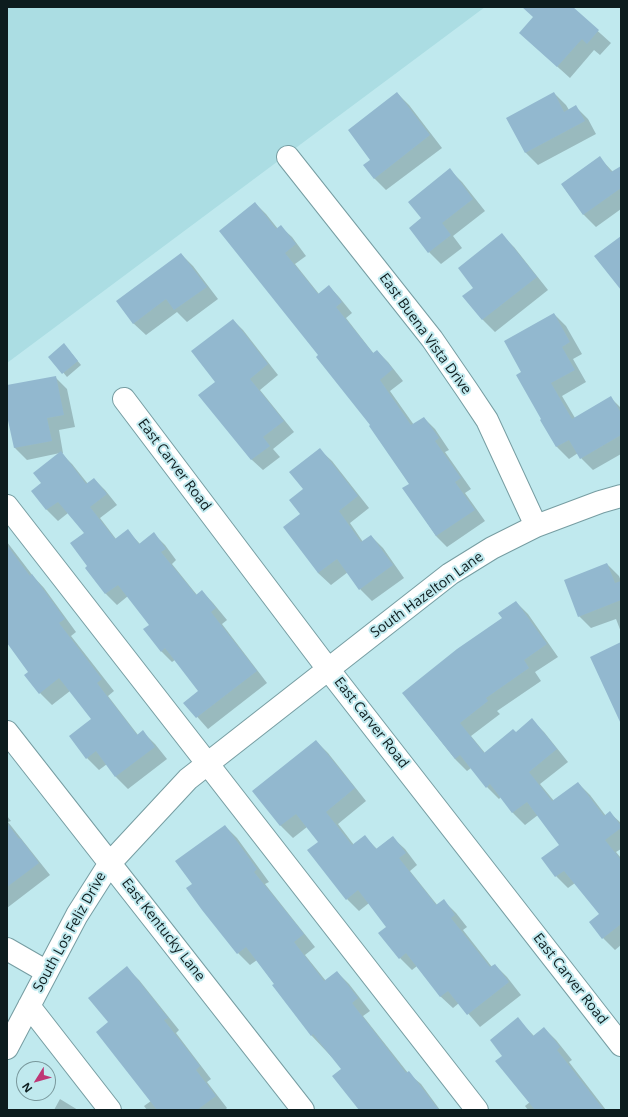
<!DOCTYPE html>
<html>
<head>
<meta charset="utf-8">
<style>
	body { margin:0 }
	#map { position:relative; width:628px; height:1117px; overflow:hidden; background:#c0e9ee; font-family:"Open Sans",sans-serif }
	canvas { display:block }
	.frame { position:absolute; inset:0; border:8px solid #0d1c1e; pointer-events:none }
	.north { position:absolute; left:16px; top:1061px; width:40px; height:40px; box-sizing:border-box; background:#c0e9ee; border:1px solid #78979b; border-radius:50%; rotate:233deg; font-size:11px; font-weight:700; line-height:16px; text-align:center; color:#0d1c1e }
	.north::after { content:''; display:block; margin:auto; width:14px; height:18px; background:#be3675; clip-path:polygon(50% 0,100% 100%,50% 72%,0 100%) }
</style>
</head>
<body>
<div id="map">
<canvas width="628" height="1117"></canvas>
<div class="frame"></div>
<div class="north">N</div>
</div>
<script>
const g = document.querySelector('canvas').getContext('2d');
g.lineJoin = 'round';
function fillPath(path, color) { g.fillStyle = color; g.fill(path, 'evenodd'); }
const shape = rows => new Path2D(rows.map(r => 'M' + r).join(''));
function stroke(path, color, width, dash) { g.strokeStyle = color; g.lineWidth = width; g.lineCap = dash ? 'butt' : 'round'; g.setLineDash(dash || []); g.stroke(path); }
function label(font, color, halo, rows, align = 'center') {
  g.font = font + ' "Open Sans",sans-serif'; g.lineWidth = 4; g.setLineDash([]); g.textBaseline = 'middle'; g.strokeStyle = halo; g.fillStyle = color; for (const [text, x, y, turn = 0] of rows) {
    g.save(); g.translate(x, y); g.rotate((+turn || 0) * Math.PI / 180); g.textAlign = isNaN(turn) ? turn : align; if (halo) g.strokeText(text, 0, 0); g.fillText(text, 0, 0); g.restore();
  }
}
const built = shape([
	[7,7,485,7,7,363]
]);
const shadow = shape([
	[526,7,571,7,611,43,600,55,594,50,570,78,520,33,534,17],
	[397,93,409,105,442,148,386,190,374,178,371,160],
	[554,93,566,105,569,110,576,107,588,119,596,134,538,165,526,153,508,118],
	[600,158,613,172,621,167,621,209,596,227,584,215,562,185],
	[450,170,462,182,485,211,453,236,462,248,441,264,429,252,410,228,423,218],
	[255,203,266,214,278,229,281,227,292,237,306,256,295,264,319,294,329,286,339,297,352,313,346,318,374,354,377,351,388,362,403,381,390,391,414,425,424,418,435,429,449,450,445,452,471,489,465,493,485,521,447,547,436,536,404,488,410,484,372,425,320,355],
	[502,235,514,247,548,290,495,332,483,320,464,296,474,288],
	[181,254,193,266,218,299,187,322,177,312,146,335,133,323],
	[554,314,566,326,582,354,573,359,586,382,562,396,575,418,611,398,621,408,621,454,593,470,581,458,578,453,569,459,557,447,543,419,523,372],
	[233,320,243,330,278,375,260,390,294,432,273,449,280,457,263,470,252,460,200,396,216,383],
	[68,349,81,365,67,377,50,357],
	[55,377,67,389,75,427,59,430,63,453,61,453,72,464,88,484,94,479,105,490,117,505,100,518,116,539,128,531,140,544,154,534,165,545,176,560,172,564,197,595,202,591,213,603,227,620,222,624,267,683,208,729,185,703,199,691,175,660,172,662,161,651,150,625,128,596,117,605,106,594,88,567,85,533,68,513,58,521,47,510,32,491,43,483,60,453,27,460,15,448,7,411,7,386],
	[319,449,332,461,369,508,350,523,363,542,371,536,383,548,404,578,372,601,360,589,348,572,331,585,318,573,301,514,304,490],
	[7,542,33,576,44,588,76,632,71,636,114,691,108,696,138,735,143,732,155,744,167,759,128,789,116,777,107,764,99,770,87,758,93,719,70,691,52,705,40,693,29,672,9,644,7,645],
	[607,564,619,576,621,581,621,632,616,619,591,628,579,616],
	[516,602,528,614,558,657,535,672,541,681,497,711,500,714,471,736,485,753,516,733,532,720,544,732,568,762,540,784,554,801,578,783,590,795,606,816,610,813,621,823,621,849,616,852,621,858,621,945,615,950,603,938,600,914,575,883,568,888,556,876,560,845,538,815,525,825,513,813,501,797,499,799,487,787,471,768,467,771,455,759,403,693,503,619],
	[316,741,328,753,366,801,338,824,354,845,365,837,377,849,392,837,405,849,417,865,410,871,438,906,444,901,456,913,467,927,463,930,492,967,495,965,507,977,521,995,480,1027,459,1003,453,1008,440,996,417,966,412,970,400,958,388,927,369,903,359,911,347,899,319,842,307,827,293,838,281,826,253,791],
	[7,816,11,821,8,822,50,875,7,908],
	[225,826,237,838,269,882,265,884,315,947,305,955,326,981,337,972,349,984,370,1011,363,1016,408,1073,421,1084,440,1110,360,1110,343,1069,311,1035,257,960,250,965,238,953,193,884],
	[127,968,139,980,179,1030,176,1033,211,1079,207,1082,227,1108,225,1110,147,1110,144,1106,151,1101,109,1022],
	[518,1019,534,1036,544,1028,556,1040,572,1060,569,1062,606,1110,528,1110,525,1106,530,1102,504,1056],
	[60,1099,78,1110,54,1110]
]);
const building = shape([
	[522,7,573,7,599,30,587,44,582,39,557,67,519,33,533,17],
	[397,92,430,135,374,179,363,165,370,160,348,130],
	[554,92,564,112,576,105,585,121,525,153,506,118],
	[600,156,611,172,621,166,621,188,583,215,561,184],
	[450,168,473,199,442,223,451,235,428,253,409,228,421,218,408,202],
	[255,202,276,229,281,225,296,244,285,253,318,294,329,285,342,302,336,307,373,353,377,350,393,369,380,380,411,425,424,417,439,438,435,441,461,478,455,482,475,510,436,536,402,488,409,484,369,426,370,425,316,357,318,355,219,231],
	[502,233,537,277,482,320,462,296,473,288,458,268],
	[621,236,621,290,594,256],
	[181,253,207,287,174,310,166,299,133,324,116,301],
	[554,313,570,342,562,347,575,370,551,383,572,419,611,396,621,413,621,435,580,459,569,440,556,447,540,420,541,419,516,375,521,372,504,341],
	[233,319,268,364,250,379,284,421,263,437,270,446,251,460,198,395,215,382,191,351],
	[64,343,78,361,62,374,48,357],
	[56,376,64,415,47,418,52,441,14,448,7,416,7,385],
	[320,448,358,496,339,511,361,542,371,535,393,565,359,590,337,559,318,573,283,527,300,514,289,500,303,489,289,472],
	[61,451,86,484,94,478,107,494,90,507,115,539,128,529,139,544,154,532,166,549,161,552,196,595,202,590,216,608,211,612,257,671,196,718,183,703,198,691,165,648,161,652,143,629,149,625,118,585,105,594,85,568,87,566,70,543,84,533,58,502,46,510,31,491,41,483,33,473],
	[7,545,30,576,32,574,65,619,59,623,102,679,97,683,137,735,143,730,155,747,115,777,96,751,86,759,69,736,91,719,59,678,39,694,24,675,28,672,7,643],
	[607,563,615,583,621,581,621,600,578,617,564,580],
	[516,601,547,644,524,660,529,668,486,698,488,701,460,723,484,753,513,729,516,732,532,718,557,749,529,772,552,801,578,782,604,816,610,811,621,826,621,828,605,840,621,860,621,924,602,939,589,922,599,914,564,871,555,877,541,858,559,845,527,802,512,813,490,784,486,788,460,755,455,759,402,693,457,649,502,618,498,613],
	[621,642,621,724,590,657],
	[316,740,355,788,326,812,352,845,365,835,376,849,393,836,406,853,399,858,436,905,444,899,455,915,451,918,490,967,495,964,509,982,467,1015,448,991,440,997,406,953,399,959,378,933,386,927,358,890,346,900,307,850,318,842,296,814,280,826,252,791],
	[7,823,19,839,20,838,39,863,7,887],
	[225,825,257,869,254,872,304,934,294,942,324,981,337,971,358,998,352,1003,406,1073,409,1071,439,1110,359,1110,332,1076,341,1069,313,1034,311,1036,272,985,274,984,246,947,237,954,202,910,186,888,192,884,175,861],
	[127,966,168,1018,164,1020,200,1066,196,1070,216,1096,197,1110,157,1110,96,1032,108,1022,88,998],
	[518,1017,533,1036,544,1027,560,1047,557,1050,604,1110,535,1110,495,1061,502,1056,490,1040]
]);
const minor = shape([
	[288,157,432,339,467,390,487,420,536,526],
	[124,399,328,669,621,1045],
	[7,506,477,1110],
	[7,732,303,1110],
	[7,949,47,972],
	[29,1006,110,1110],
	[7,1048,77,915,110,863,188,779,450,574,492,548,536,526,600,502,621,496]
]);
const streetNames = [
	["East Buena Vista Drive",425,334,54],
	["East Carver Road",174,465,53],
	["South Hazelton Lane",427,595,-36],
	["East Carver Road",371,723,52],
	["East Kentucky Lane",163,930,52],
	["South Los Feliz Drive",70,932,-61],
	["East Carver Road",570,979,52]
];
fillPath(built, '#abdde3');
fillPath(shadow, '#0003');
fillPath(building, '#92b8cf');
stroke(minor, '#769da2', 24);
stroke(minor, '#fff', 22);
label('14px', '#0d1c1e', '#c0e9ee', streetNames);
</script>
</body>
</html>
